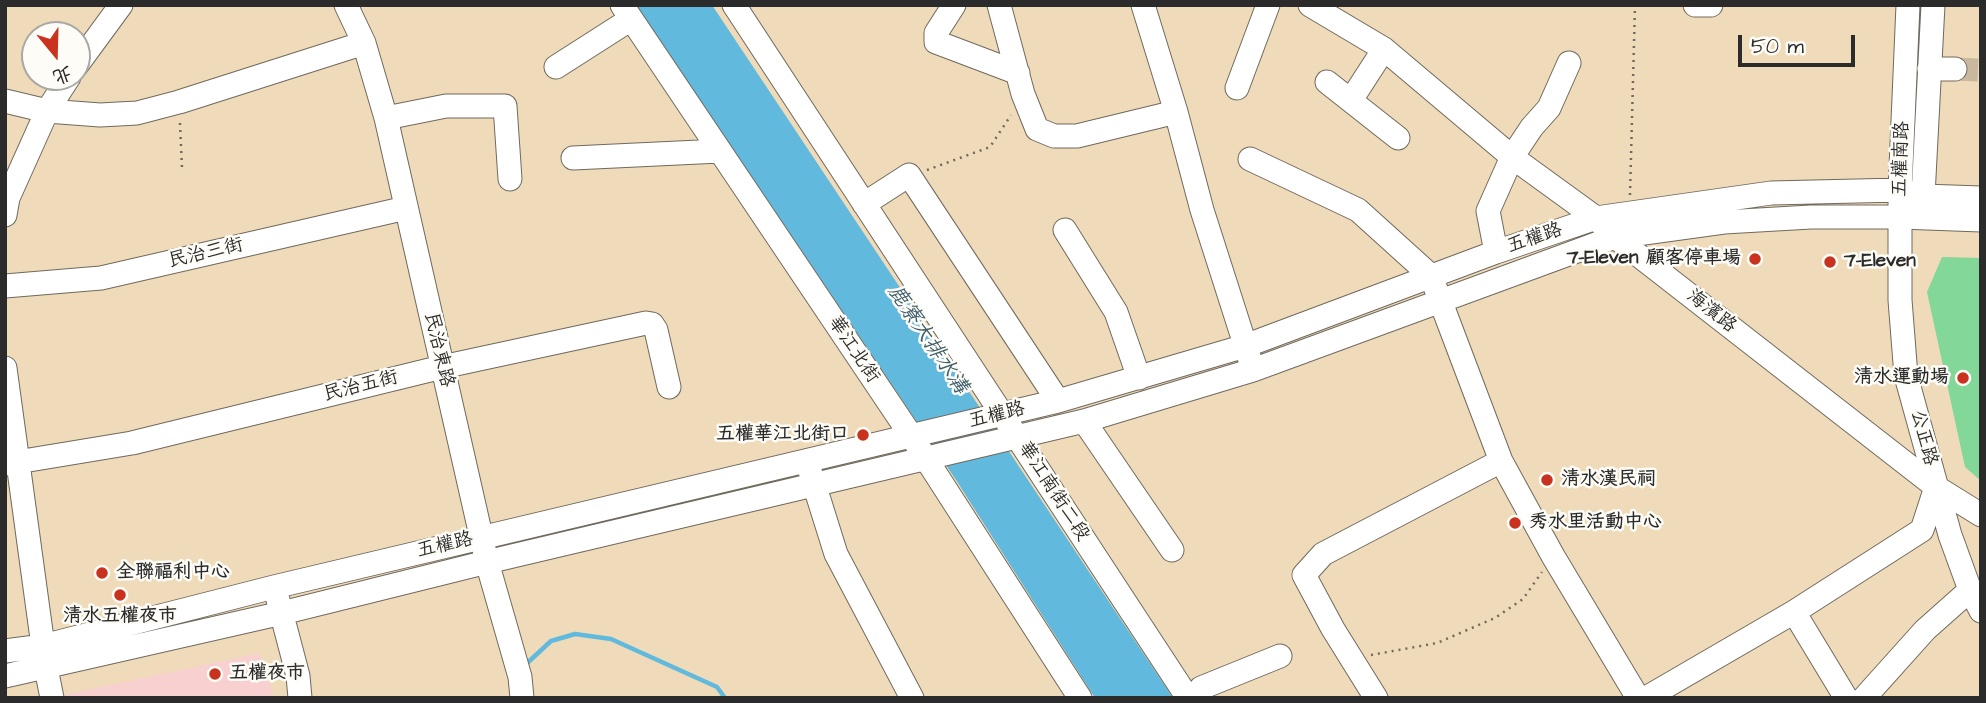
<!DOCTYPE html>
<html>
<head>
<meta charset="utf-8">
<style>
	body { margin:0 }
	#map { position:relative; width:1986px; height:703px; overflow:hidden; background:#efdbb9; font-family:"Architects Daughter","LXGW WenKai TC",sans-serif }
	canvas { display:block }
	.frame { position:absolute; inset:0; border:7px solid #2b2b2b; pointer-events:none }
	.north { position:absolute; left:21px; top:21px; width:70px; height:70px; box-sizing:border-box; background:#fdfcf7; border:2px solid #a9a8a5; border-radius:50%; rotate:161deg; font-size:19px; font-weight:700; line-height:28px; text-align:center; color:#2b2b2b }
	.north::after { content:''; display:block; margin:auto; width:24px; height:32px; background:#c8321e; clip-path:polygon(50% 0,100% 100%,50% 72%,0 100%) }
	.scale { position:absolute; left:1738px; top:35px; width:117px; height:32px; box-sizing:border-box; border:4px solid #2b2b2b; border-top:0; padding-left:9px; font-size:21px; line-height:24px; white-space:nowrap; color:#2b2b2b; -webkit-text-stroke:5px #fdfcf7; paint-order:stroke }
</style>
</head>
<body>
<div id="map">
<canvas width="1986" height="703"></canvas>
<div class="frame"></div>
<div class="north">北</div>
<div class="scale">50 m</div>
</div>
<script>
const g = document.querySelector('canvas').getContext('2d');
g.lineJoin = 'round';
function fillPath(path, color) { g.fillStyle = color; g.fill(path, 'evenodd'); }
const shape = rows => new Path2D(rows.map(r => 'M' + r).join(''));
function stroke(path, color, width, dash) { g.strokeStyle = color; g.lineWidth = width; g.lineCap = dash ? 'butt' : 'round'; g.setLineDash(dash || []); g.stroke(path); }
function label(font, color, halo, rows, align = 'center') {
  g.font = font + ' "Architects Daughter","LXGW WenKai TC",sans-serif'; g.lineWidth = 5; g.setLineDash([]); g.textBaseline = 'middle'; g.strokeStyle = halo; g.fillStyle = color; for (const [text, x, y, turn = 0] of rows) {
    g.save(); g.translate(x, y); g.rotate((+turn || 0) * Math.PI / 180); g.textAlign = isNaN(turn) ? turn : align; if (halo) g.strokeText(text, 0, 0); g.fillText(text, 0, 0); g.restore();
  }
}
const built = shape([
	[260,653,274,698,65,698,64,695]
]);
const green = shape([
	[1942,257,1981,258,1981,481,1965,467,1927,292]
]);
const water = shape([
	[636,5,712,5,1173,698,1095,698,956,480]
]);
const stream = shape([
	[524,666,551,641,575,634,611,639,717,687,725,698]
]);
const minorTunnel = shape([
	[1955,69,1981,70]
]);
const path = shape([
	[180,123,182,168],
	[927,170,990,147,1011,115],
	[1630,195,1635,5],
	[1371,655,1437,643,1495,618,1523,599,1542,572]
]);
const minor = shape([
	[346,5,364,43,386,118,487,562,520,677,522,698],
	[622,5,912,437,1080,698],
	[734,5,1188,698],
	[954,5,936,33,936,42,1018,73],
	[999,5,1023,94,1037,129,1054,136,1077,136,1176,112],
	[1143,5,1176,112,1202,210,1250,360],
	[1310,5,1384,49,1512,157,1596,218,1615,237,1936,487,1981,515],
	[1695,5,1711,5],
	[1908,5,1900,190,1900,300,1906,376,1950,535,1970,590,1981,611],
	[77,65,121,5],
	[556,67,631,19],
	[1929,69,1955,69],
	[1327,82,1398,138],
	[1237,88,1268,5],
	[1351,100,1384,49],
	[5,101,47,111,100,115,137,113,179,102,364,43],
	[386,118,446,106,505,106,510,179],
	[573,158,720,151],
	[1250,159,1358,210,1431,276,1501,461,1553,556,1638,698],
	[864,204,909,175,1058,401],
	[1913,205,1923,196,1933,5],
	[5,215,8,198,47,111,69,77],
	[1065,230,1116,312,1139,378],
	[1496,252,1488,211,1512,157,1532,127,1549,108,1569,63],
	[5,286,101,278,406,208],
	[5,368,46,668,52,698],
	[1084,421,1172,550],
	[5,464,132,443,442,367,646,323,652,324,656,330,669,387],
	[810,471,836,554,912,698],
	[278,600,298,676,300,698],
	[1794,612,1846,698],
	[5,651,43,646,274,587,1058,401,1245,346,1496,252,1596,218,1771,193,1900,190,1923,196,1981,198],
	[5,676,282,613,487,562,1084,421,1253,370,1615,237,1724,222,1811,217,1900,217,1981,220],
	[1195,698,1201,688,1280,656],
	[1376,698,1333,629,1304,575,1323,554,1501,461],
	[1646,698,1794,612,1922,530,1936,487],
	[1864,698,1925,630,1970,590]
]);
const markers = [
	[1755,259,7,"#c8321e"],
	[1830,262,7,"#c8321e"],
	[1963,378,7,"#c8321e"],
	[863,435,7,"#c8321e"],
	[1547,480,7,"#c8321e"],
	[1515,523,7,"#c8321e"],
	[102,573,7,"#c8321e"],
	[120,595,7,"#c8321e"],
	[215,674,7,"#c8321e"]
];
const streetNames = [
	["五權南路",1902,159,-88],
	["五權路",1535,239,-19],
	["民治三街",206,254,-13],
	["海濱路",1711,312,38],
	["民治東路",438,350,77],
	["華江北街",853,350,56],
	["民治五街",361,387,-14],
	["五權路",997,416,-14],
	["公正路",1923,438,75],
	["華江南街二段",1053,492,57],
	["五權路",445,546,-13]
];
const poiNames = [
	["7-Eleven 顧客停車場",1741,259,"right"],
	["7-Eleven",1844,262],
	["清水運動場",1949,378,"right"],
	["五權華江北街口",849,435,"right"],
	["清水漢民祠",1561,480],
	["秀水里活動中心",1529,523],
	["全聯福利中心",116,573],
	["清水五權夜市",120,617,"center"],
	["五權夜市",229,674]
];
const waterNames = [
	["鹿寮大排水溝",927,340,56]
];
fillPath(built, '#f7d0cf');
fillPath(green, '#82d799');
fillPath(water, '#61bade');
stroke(stream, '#61bade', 4.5);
stroke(minorTunnel, '#c8b89d', 23, [23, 11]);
stroke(minor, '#70695d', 25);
stroke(path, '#70695d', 2.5, [2, 5]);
stroke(minor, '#fff', 23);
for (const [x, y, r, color] of markers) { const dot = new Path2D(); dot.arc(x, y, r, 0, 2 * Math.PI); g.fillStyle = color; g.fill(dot); stroke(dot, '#fdfcf7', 2.5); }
label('19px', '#2b2b2b', '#fdfcf7', streetNames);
label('bold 19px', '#2b2b2b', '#fdfcf7', poiNames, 'left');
label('italic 21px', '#3e5d6a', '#fdfcf7', waterNames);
</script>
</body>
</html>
